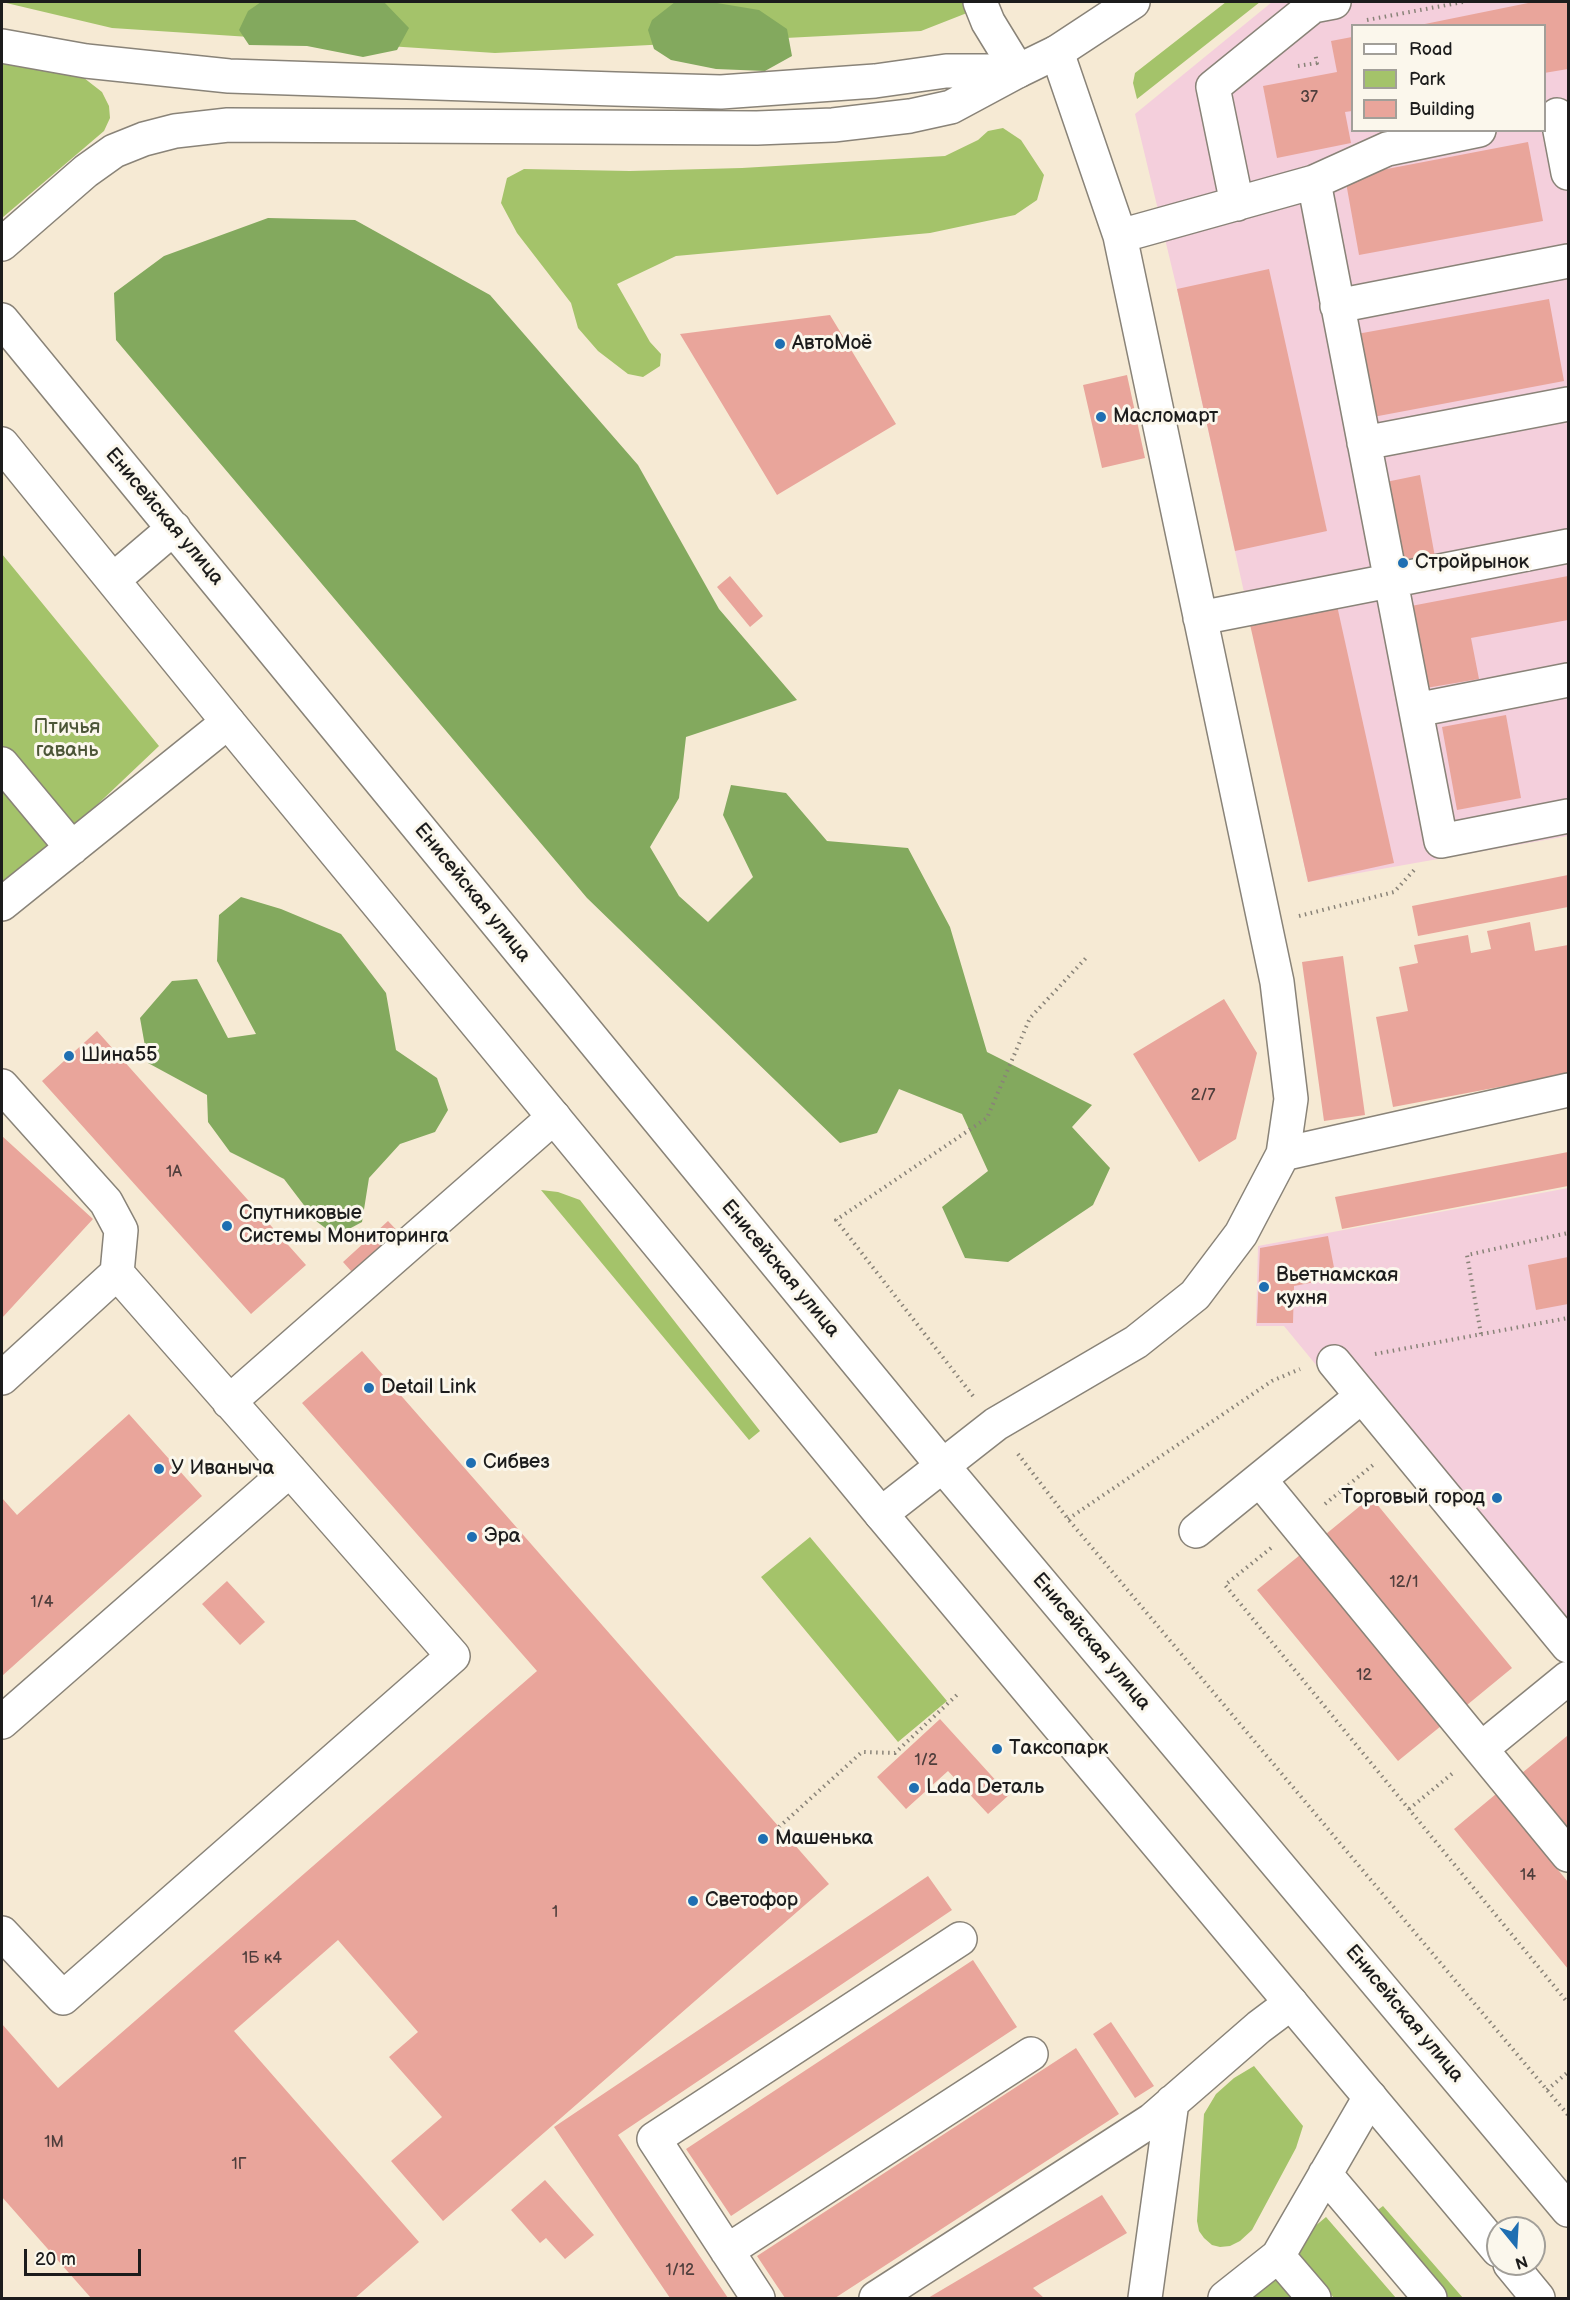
<!DOCTYPE html>
<html>
<head>
<meta charset="utf-8">
<style>
	body { margin:0 }
	#map { position:relative; width:1570px; height:2300px; overflow:hidden; background:#f6ead4; font-family:"Balsamiq Sans",sans-serif }
	canvas { display:block }
	.frame { position:absolute; inset:0; border:3px solid #1c1c1c; pointer-events:none }
	.legend { position:absolute; left:1351px; top:24px; width:195px; height:108px; box-sizing:border-box; background:#fbf7ec; border:2px solid #a29f99; margin:0; padding:8px 10px; list-style:none; font-size:18px; color:#1c1c1c }
	.legend li { display:flex; align-items:center; gap:12px; height:30px }
	.legend b { width:30px; border:2px solid #a29f99 }
	.north { position:absolute; left:1486px; top:2216px; width:60px; height:60px; box-sizing:border-box; background:#fbf7ec; border:2px solid #a29f99; border-radius:50%; rotate:162deg; font-size:16px; font-weight:700; line-height:24px; text-align:center; color:#1c1c1c }
	.north::after { content:''; display:block; margin:auto; width:21px; height:27px; background:#1f6fb2; clip-path:polygon(50% 0,100% 100%,50% 72%,0 100%) }
	.scale { position:absolute; left:24px; top:2249px; width:117px; height:27px; box-sizing:border-box; border:3px solid #1c1c1c; border-top:0; padding-left:8px; font-size:18px; line-height:21px; white-space:nowrap; color:#1c1c1c; -webkit-text-stroke:4px #fbf7ec; paint-order:stroke }
</style>
</head>
<body>
<div id="map">
<canvas width="1570" height="2300"></canvas>
<div class="frame"></div>
<ul class="legend">
<li><b style="height:8px;background:#fff"></b>Road</li>
<li><b style="height:16px;background:#a4c36a"></b>Park</li>
<li><b style="height:16px;background:#e9a59b"></b>Building</li>
</ul>
<div class="north">N</div>
<div class="scale">20 m</div>
</div>
<script>
const g = document.querySelector('canvas').getContext('2d');
g.lineJoin = 'round';
function fillPath(path, color) { g.fillStyle = color; g.fill(path, 'evenodd'); }
const shape = rows => new Path2D(rows.map(r => 'M' + r).join(''));
function stroke(path, color, width, dash) { g.strokeStyle = color; g.lineWidth = width; g.lineCap = dash ? 'butt' : 'round'; g.setLineDash(dash || []); g.stroke(path); }
function label(font, color, halo, rows, align = 'center') {
  g.font = font + ' "Balsamiq Sans",sans-serif'; g.lineWidth = 6; g.setLineDash([]); g.textBaseline = 'middle'; g.strokeStyle = halo; g.fillStyle = color; for (const [text, x, y, turn = 0] of rows) {
    g.save(); g.translate(x, y); g.rotate((+turn || 0) * Math.PI / 180); g.textAlign = isNaN(turn) ? turn : align; if (halo) g.strokeText(text, 0, 0); g.fillText(text, 0, 0); g.restore();
  }
}
const built = shape([
	[1272,2,1568,2,1568,836,1308,882,1177,289,1135,114],
	[1352,26,1544,26,1544,130,1352,130],
	[1568,1188,1568,1671,1284,1326,1256,1326,1258,1246]
]);
const green = shape([
	[2,2,995,2,921,31,495,53,112,28],
	[1226,2,1260,2,1137,99,1133,83,1135,73],
	[2,63,84,78,102,92,109,106,110,118,104,131,2,218],
	[1003,128,1021,140,1044,175,1037,200,1015,215,930,233,676,256,617,284,650,342,661,354,660,366,643,377,628,374,598,351,578,328,571,303,517,233,501,203,507,178,524,169,630,171,742,168,945,156,978,140,988,131],
	[2,554,159,746,2,895],
	[541,1190,558,1192,580,1200,760,1431,749,1440],
	[810,1537,947,1701,898,1742,761,1577],
	[1254,2066,1303,2126,1296,2148,1252,2230,1240,2241,1230,2246,1220,2247,1212,2245,1204,2238,1199,2231,1197,2221,1204,2114,1216,2094,1234,2078],
	[1383,2206,1463,2298,1449,2298,1375,2212],
	[1326,2217,1396,2298,1334,2298,1290,2247],
	[1266,2268,1292,2298,1230,2298]
]);
const forest = shape([
	[261,2,384,2,409,28,397,50,363,57,307,46,249,45,239,30,248,11],
	[675,2,711,2,759,10,787,29,792,56,765,71,716,69,671,60,654,49,648,30,652,20],
	[268,218,355,220,490,295,638,465,719,609,797,700,686,737,679,798,650,847,679,896,708,922,753,877,723,815,731,785,786,793,827,841,908,848,950,927,987,1052,1092,1105,1072,1127,1110,1168,1093,1205,1008,1262,965,1258,942,1207,988,1171,962,1114,899,1089,877,1133,840,1143,587,898,116,340,114,293,164,256],
	[241,897,281,909,341,934,386,993,396,1050,437,1078,448,1110,435,1132,400,1144,369,1178,362,1222,336,1236,316,1221,284,1179,230,1152,208,1122,207,1095,148,1063,140,1018,172,981,197,979,228,1038,256,1034,217,961,219,915]
]);
const building = shape([
	[1533,2,1568,2,1568,69,1544,73,1544,26,1415,26],
	[1352,37,1352,111,1345,112,1351,143,1277,158,1263,86,1337,72,1331,41],
	[1528,142,1543,221,1359,255,1345,177],
	[1269,269,1327,531,1235,551,1177,289],
	[1549,299,1564,381,1373,417,1357,334],
	[830,315,896,424,777,495,680,334],
	[1127,375,1145,458,1102,468,1083,385],
	[1420,475,1435,557,1396,565,1381,483],
	[730,576,763,616,750,627,717,587],
	[1568,576,1568,620,1471,638,1479,679,1426,688,1411,606],
	[1336,601,1394,863,1308,882,1249,620],
	[1506,715,1521,798,1457,810,1442,727],
	[1568,875,1568,907,1418,936,1412,906],
	[1530,922,1535,951,1568,945,1568,1074,1393,1107,1376,1017,1408,1011,1399,967,1418,963,1414,945,1468,935,1471,953,1491,949,1487,931],
	[1343,956,1365,1115,1324,1121,1302,962],
	[1224,999,1257,1053,1236,1139,1199,1162,1133,1054],
	[97,1031,306,1265,251,1314,42,1081],
	[2,1136,93,1219,2,1318],
	[1568,1152,1568,1186,1342,1229,1335,1197],
	[388,1221,406,1240,360,1281,343,1262],
	[1328,1236,1336,1278,1294,1286,1293,1323,1257,1323,1260,1248],
	[1568,1257,1568,1304,1536,1310,1528,1265],
	[362,1351,829,1884,443,2221,391,2161,442,2117,389,2057,418,2032,338,1940,234,2031,419,2242,355,2298,91,2298,2,2197,2,2024,58,2088,537,1671,302,1403],
	[129,1414,202,1496,2,1676,2,1498,17,1515],
	[1371,1497,1512,1668,1467,1705,1326,1534],
	[1300,1555,1441,1726,1398,1761,1257,1590],
	[227,1581,265,1622,240,1645,202,1604],
	[940,1719,1009,1795,988,1814,948,1771,906,1809,877,1777],
	[1567,1736,1568,1737,1568,1829,1522,1773],
	[1496,1794,1568,1882,1568,1969,1454,1829],
	[928,1876,952,1910,618,2135,728,2298,670,2298,554,2127],
	[973,1960,1017,2027,731,2216,686,2149],
	[1111,2022,1154,2086,1135,2098,1093,2034],
	[1076,2048,1119,2114,835,2298,785,2298,757,2256],
	[545,2180,594,2235,565,2259,546,2238,540,2243,511,2210],
	[1102,2195,1127,2233,1033,2288,1044,2298,928,2298]
]);
const path = shape([
	[1367,20,1463,2],
	[1298,66,1317,63,1315,53],
	[1299,916,1394,892,1416,868],
	[1481,1334,1467,1255,1568,1233],
	[1375,1354,1568,1318],
	[973,1396,836,1220,987,1118,1030,1018,1086,958],
	[1018,1454,1068,1519,1568,2115],
	[1325,1504,1373,1465],
	[1068,1519,1272,1381,1300,1369],
	[1271,1548,1225,1585,1568,2003],
	[1409,1809,1453,1773],
	[779,1827,862,1752,895,1753,959,1693],
	[1547,2090,1568,2072]
]);
const minor = shape([
	[980,2,988,22,1018,71],
	[1557,115,1568,173],
	[1314,182,1441,841,1568,816],
	[1237,204,1213,87,1313,6,1334,2],
	[1120,236,1314,182,1387,149,1479,130],
	[1337,306,1568,261],
	[1364,443,1568,404],
	[1200,618,1568,546],
	[1416,710,1568,680],
	[2,764,72,848],
	[2,904,228,722],
	[2,1086,106,1202,121,1230,117,1273],
	[1283,1154,1568,1090],
	[1334,1362,1568,1646],
	[2,1378,117,1273,453,1656,63,1998,2,1933],
	[229,1402,554,1117],
	[1260,1480,1568,1855],
	[881,1514,996,1424,1136,1342,1195,1295,1241,1234,1283,1154,1291,1099,1277,982,1120,236,1057,52],
	[1196,1531,1362,1396],
	[2,1722,290,1470],
	[1481,1749,1568,1678],
	[1325,2174,1430,2298],
	[727,2251,1031,2054],
	[1278,2256,1314,2298],
	[758,2298,654,2139,960,1939],
	[876,2298,1152,2120,1259,2027,1291,2003],
	[1145,2298,1172,2102],
	[1225,2298,1278,2256,1370,2097]
]);
const major = shape([
	[2,46,86,61,229,76,615,89,721,92,875,81,946,71,1013,71],
	[2,244,86,171,114,151,144,139,175,131,228,125,757,128,833,125,910,116,951,107,1018,71,1057,52,1133,2],
	[2,320,942,1465,1568,2210],
	[2,444,228,722,881,1514,1498,2250],
	[113,580,174,528],
	[1510,2264,1538,2298]
]);
const markers = [
	[780,344,6,"#1f6fb2"],
	[1101,417,6,"#1f6fb2"],
	[1403,563,6,"#1f6fb2"],
	[69,1056,6,"#1f6fb2"],
	[227,1226,6,"#1f6fb2"],
	[1264,1287,6,"#1f6fb2"],
	[369,1388,6,"#1f6fb2"],
	[471,1463,6,"#1f6fb2"],
	[159,1469,6,"#1f6fb2"],
	[1497,1498,6,"#1f6fb2"],
	[472,1537,6,"#1f6fb2"],
	[997,1749,6,"#1f6fb2"],
	[914,1788,6,"#1f6fb2"],
	[763,1839,6,"#1f6fb2"],
	[693,1901,6,"#1f6fb2"]
];
const numberNames = [
	["37",1309,98],
	["2/7",1203,1096],
	["1А",174,1173],
	["12/1",1404,1583],
	["1/4",42,1603],
	["12",1364,1676],
	["1/2",926,1761],
	["14",1528,1876],
	["1",555,1913],
	["1Б к4",262,1959],
	["1М",54,2143],
	["1Г",239,2165],
	["1/12",680,2271]
];
const poiNames = [
	["АвтоМоё",792,344],
	["Масломарт",1113,417],
	["Стройрынок",1415,563],
	["Шина55",81,1056],
	["Спутниковые",239,1214],
	["Системы Мониторинга",239,1237],
	["Вьетнамская",1276,1276],
	["кухня",1276,1299],
	["Detail Link",381,1388],
	["Сибвез",483,1463],
	["У Иваныча",171,1469],
	["Торговый город",1485,1498,"right"],
	["Эра",484,1537],
	["Таксопарк",1009,1749],
	["Lada Dеталь",926,1788],
	["Машенька",775,1839],
	["Светофор",705,1901]
];
const streetNames = [
	["Енисейская улица",164,517,50],
	["Енисейская улица",472,893,51],
	["Енисейская улица",780,1269,50],
	["Енисейская улица",1091,1642,50],
	["Енисейская улица",1404,2014,50]
];
const parkNames = [
	["Птичья",67,728],
	["гавань",67,751]
];
fillPath(built, '#f4cfdc');
fillPath(green, '#a4c36a');
fillPath(forest, '#83a95e');
fillPath(building, '#e9a59b');
stroke(minor, '#898378', 36);
stroke(major, '#898378', 36);
stroke(path, '#898378', 4, [1.5, 4.5]);
stroke(minor, '#fff', 33);
stroke(major, '#fff', 33);
for (const [x, y, r, color] of markers) { const dot = new Path2D(); dot.arc(x, y, r, 0, 2 * Math.PI); g.fillStyle = color; g.fill(dot); stroke(dot, '#fbf7ec', 2); }
label('16px', '#4f3e3c', null, numberNames);
label('20px', '#1c1c1c', '#fbf7ec', poiNames, 'left');
label('20px', '#1c1c1c', '#fbf7ec', streetNames);
label('20px', '#4c5637', '#fbf7ec', parkNames);
</script>
</body>
</html>
